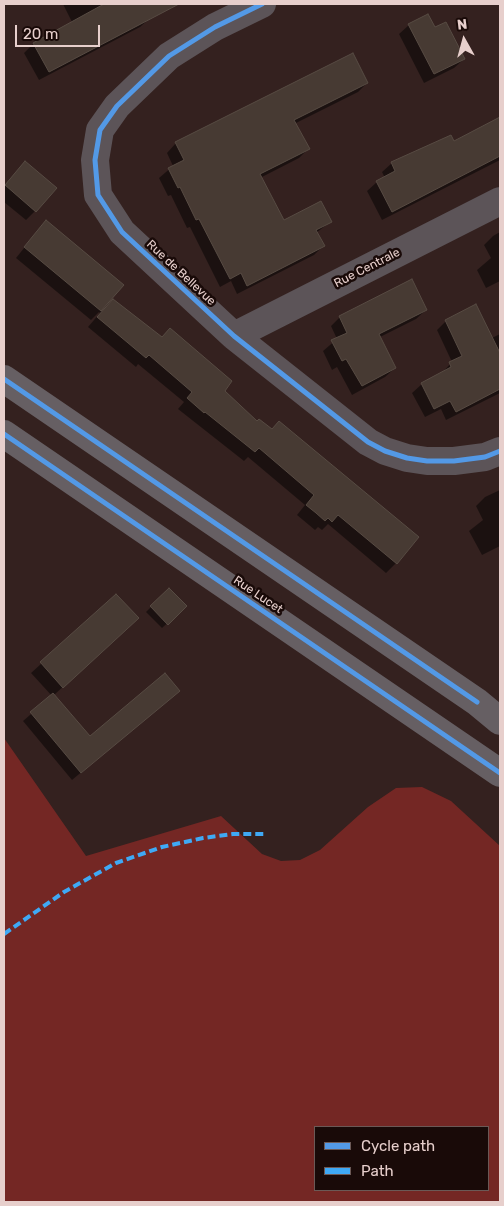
<!DOCTYPE html>
<html>
<head>
<meta charset="utf-8">
<style>
	body { margin:0 }
	#map { position:relative; width:504px; height:1206px; overflow:hidden; background:#34211f; font-family:Rubik,sans-serif }
	canvas { display:block }
	.frame { position:absolute; inset:0; border:5px solid #e7cfcc; pointer-events:none }
	.legend { position:absolute; left:314px; top:1126px; width:175px; height:65px; box-sizing:border-box; background:#190a08; border:1px solid #6b5956; margin:0; padding:6px 9px; list-style:none; font-size:15px; color:#e7cfcc }
	.legend li { display:flex; align-items:center; gap:10px; height:25px }
	.legend b { width:25px; border:1px solid #6b5956 }
	.north { position:absolute; left:439px; top:15px; width:50px; height:50px; -webkit-text-stroke:4px #190a08; paint-order:stroke; rotate:353deg; font-size:14px; font-weight:700; line-height:20px; text-align:center; color:#e7cfcc }
	.north::after { content:''; display:block; margin:auto; width:18px; height:22px; background:#e7cfcc; clip-path:polygon(50% 0,100% 100%,50% 72%,0 100%) }
	.scale { position:absolute; left:15px; top:25px; width:85px; height:22px; box-sizing:border-box; border:2px solid #e7cfcc; border-top:0; padding-left:6px; font-size:15px; line-height:18px; white-space:nowrap; color:#e7cfcc; -webkit-text-stroke:4px #190a08; paint-order:stroke }
</style>
</head>
<body>
<div id="map">
<canvas width="504" height="1206"></canvas>
<div class="frame"></div>
<ul class="legend">
<li><b style="height:6px;background:#5399e6"></b>Cycle path</li>
<li><b style="height:6px;background:#3fa9f5"></b>Path</li>
</ul>
<div class="north">N</div>
<div class="scale">20 m</div>
</div>
<script>
const g = document.querySelector('canvas').getContext('2d');
g.lineJoin = 'round';
function fillPath(path, color) { g.fillStyle = color; g.fill(path, 'evenodd'); }
const shape = rows => new Path2D(rows.map(r => 'M' + r).join(''));
function stroke(path, color, width, dash) { g.strokeStyle = color; g.lineWidth = width; g.lineCap = dash ? 'butt' : 'round'; g.setLineDash(dash || []); g.stroke(path); }
function label(font, color, halo, rows, align = 'center') {
  g.font = font + ' Rubik,sans-serif'; g.lineWidth = 5; g.setLineDash([]); g.textBaseline = 'middle'; g.strokeStyle = halo; g.fillStyle = color; for (const [text, x, y, turn = 0] of rows) {
    g.save(); g.translate(x, y); g.rotate((+turn || 0) * Math.PI / 180); g.textAlign = isNaN(turn) ? turn : align; if (halo) g.strokeText(text, 0, 0); g.fillText(text, 0, 0); g.restore();
  }
}
const green = shape([
	[4,738,86,856,221,816,262,854,281,861,300,860,320,850,368,807,396,788,422,787,451,801,500,846,500,1202,4,1202],
	[488,1127,488,1190,315,1190,315,1127]
]);
const shadow = shape([
	[63,4,165,4,147,13,150,18,140,27,39,80,24,53,33,44,72,22],
	[409,25,434,29,464,59,454,68,424,83,399,34],
	[367,83,358,92,294,124,308,149,299,158,260,178,283,222,330,222,316,233,323,246,314,255,237,294,231,281,220,287,190,227,187,228,171,195,168,196,159,178,173,166,167,153,176,143],
	[500,119,500,160,382,220,367,191,377,182,385,178,382,172,392,163,453,142],
	[16,173,35,211,26,220,4,202,4,187],
	[37,232,102,312,223,391,257,423,417,538,396,563,386,573,328,524,322,530,318,527,315,530,297,515,305,505,248,457,244,461,178,409,184,402,138,364,136,367,88,327,100,313,99,312,91,320,16,258],
	[500,232,500,281,486,288,477,270,491,258,484,245,493,236],
	[426,310,416,319,380,337,395,368,385,377,352,395,337,367,332,370,323,351,337,339,331,326,340,317],
	[446,321,492,338,500,334,500,393,446,420,441,409,425,417,412,393,422,384,441,374,452,362,437,330],
	[500,490,500,546,482,555,469,531,483,520,476,506,485,497],
	[169,589,186,606,162,628,146,612],
	[116,596,127,628,54,695,90,738,170,698,72,780,23,721,52,696,31,673]
]);
const building = shape([
	[104,4,179,4,49,72,33,43,104,4],
	[428,14,435,27,446,22,465,59,434,74,408,24,428,14],
	[353,53,368,83,294,120,310,149,260,174,284,220,321,201,332,222,316,230,325,246,247,286,241,273,230,279,199,219,196,220,180,187,178,188,168,168,184,160,175,142,353,53],
	[500,117,500,156,392,212,376,181,395,171,391,162,451,135,454,141,500,117],
	[25,161,57,188,36,212,5,185,25,161],
	[46,220,124,285,101,311,24,247,46,220],
	[412,279,427,310,379,334,396,368,362,386,346,359,342,361,331,340,347,333,339,316,412,279],
	[113,299,162,337,170,328,232,381,225,391,257,421,259,419,272,429,279,421,419,537,397,564,338,515,332,522,328,518,325,521,316,513,306,505,314,495,259,448,255,452,205,412,204,413,187,398,192,392,149,355,146,358,97,317,113,299],
	[476,304,500,353,500,389,456,412,450,401,434,409,421,383,451,367,449,362,462,356,445,320,476,304],
	[169,588,187,606,168,625,150,606,169,588],
	[116,594,139,618,63,688,40,662,116,594],
	[165,673,180,691,81,773,30,712,53,693,90,736,165,673]
]);
const minor = shape([
	[262,4,215,27,169,56,117,106,100,130,95,160,98,195,122,232,234,336,368,442,385,451,407,458,427,461,454,461,485,457,500,451],
	[234,336,500,201]
]);
const primary = shape([
	[4,379,477,702,500,721],
	[4,434,500,773]
]);
const quiet = shape([
	[4,934,64,892,116,863,162,847,203,838,233,834,265,834]
]);
const cycleway = shape([
	[262,4,215,27,169,56,117,106,100,130,95,160,98,195,122,232,234,336,368,442,385,451,407,458,427,461,454,461,485,457,500,451],
	[4,379,477,702],
	[4,434,500,773]
]);
const streetNames = [
	["Rue Centrale",367,268,-27],
	["Rue de Bellevue",181,273,43],
	["Rue Lucet",258,595,34]
];
fillPath(green, '#742724');
fillPath(shadow, '#0007');
fillPath(building, '#473a33');
stroke(building, '#574b43', 1);
stroke(minor, '#5c5458', 28);
stroke(primary, '#665f63', 28);
stroke(quiet, '#3fa9f5', 4, [8, 4]);
stroke(cycleway, '#5399e6', 5);
label('12px', '#e7cfcc', '#190a08', streetNames);
</script>
</body>
</html>
